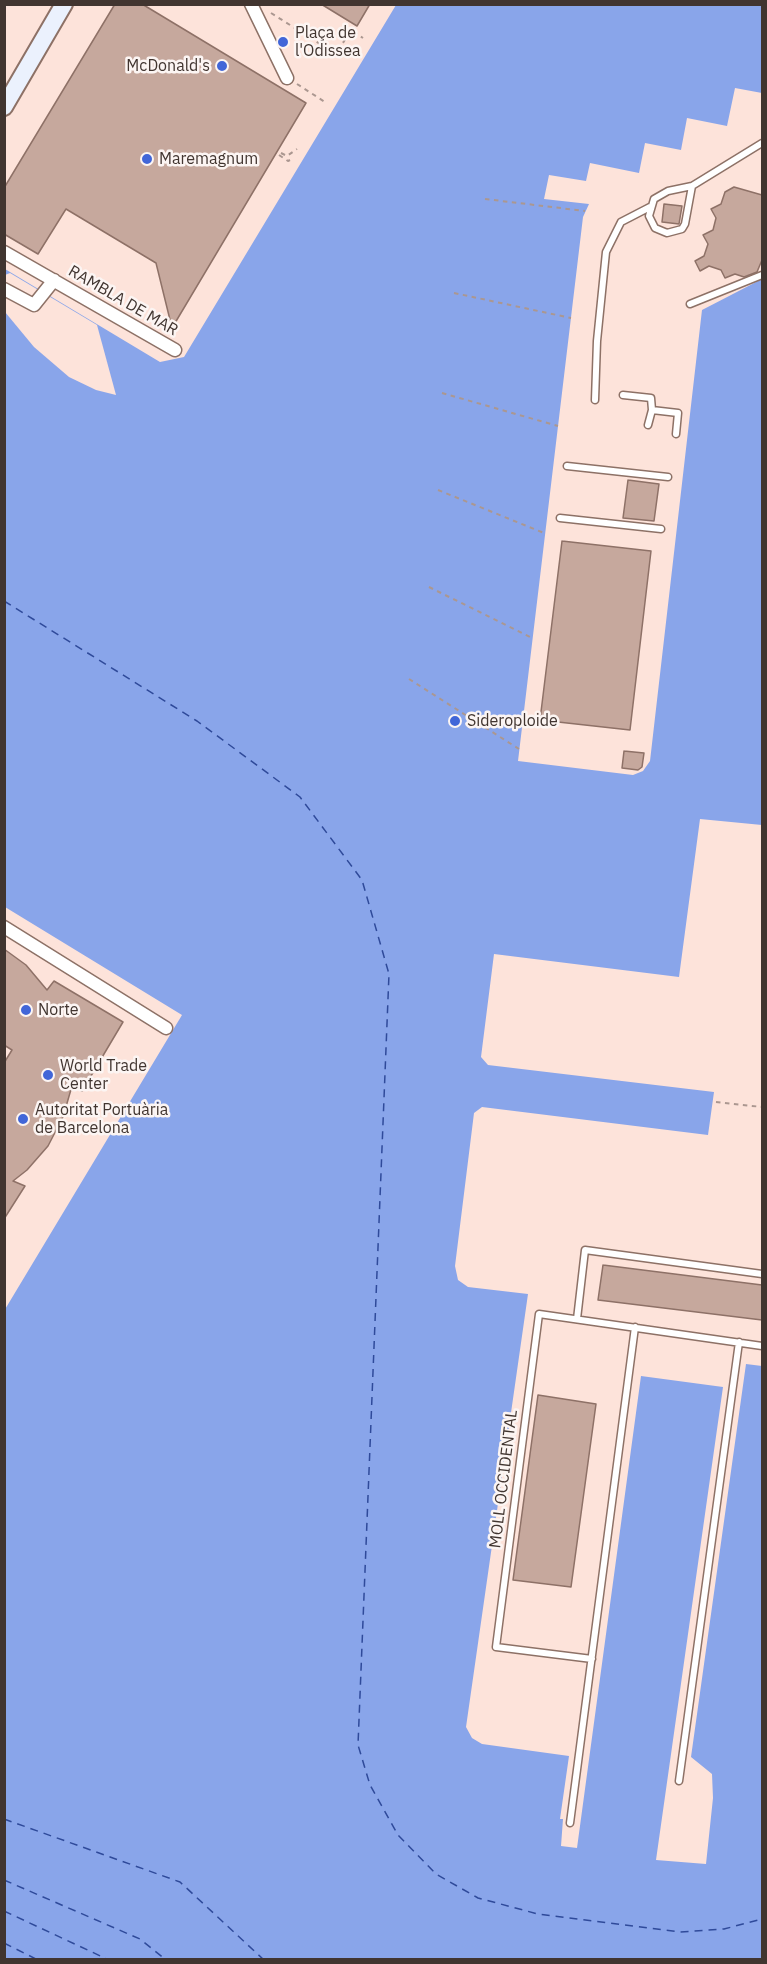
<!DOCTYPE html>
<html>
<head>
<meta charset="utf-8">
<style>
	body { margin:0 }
	#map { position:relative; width:767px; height:1964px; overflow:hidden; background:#fde3da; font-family:"IBM Plex Sans",sans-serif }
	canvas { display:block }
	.frame { position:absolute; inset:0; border:6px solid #413530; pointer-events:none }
</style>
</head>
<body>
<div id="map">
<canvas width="767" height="1964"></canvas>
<div class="frame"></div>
</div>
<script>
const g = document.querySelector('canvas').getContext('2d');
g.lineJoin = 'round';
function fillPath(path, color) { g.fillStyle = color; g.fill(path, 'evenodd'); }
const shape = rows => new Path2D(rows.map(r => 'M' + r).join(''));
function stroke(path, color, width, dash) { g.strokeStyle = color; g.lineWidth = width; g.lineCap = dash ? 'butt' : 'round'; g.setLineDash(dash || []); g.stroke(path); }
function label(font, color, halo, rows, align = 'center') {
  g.font = font + ' "IBM Plex Sans",sans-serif'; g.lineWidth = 5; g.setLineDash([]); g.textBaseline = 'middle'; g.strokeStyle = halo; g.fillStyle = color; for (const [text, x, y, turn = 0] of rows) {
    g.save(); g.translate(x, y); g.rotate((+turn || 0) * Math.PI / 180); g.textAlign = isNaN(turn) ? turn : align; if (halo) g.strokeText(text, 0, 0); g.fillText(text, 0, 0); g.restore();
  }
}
const water = shape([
	[396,5,762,5,762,93,735,88,727,126,687,118,681,150,645,143,639,173,590,163,586,181,549,175,544,199,589,204,583,217,518,761,633,775,643,771,650,761,702,310,762,279,762,825,700,819,679,977,494,954,481,1057,488,1065,714,1092,708,1135,482,1107,474,1113,455,1266,458,1280,468,1287,528,1294,466,1727,472,1738,482,1744,569,1756,560,1819,563,1819,561,1846,577,1848,641,1376,723,1387,656,1860,706,1864,713,1798,712,1774,691,1757,746,1364,762,1366,762,1959,5,1959,4,1311,182,1015,5,907,5,269,160,362,184,357]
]);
const pier = shape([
	[10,273,97,325,116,395,96,390,69,377,34,347,5,312,5,275]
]);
const ferry = shape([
	[4,601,197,721,300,797,362,880,389,974,358,1745,370,1785,398,1835,436,1874,478,1898,538,1914,680,1932,724,1929,762,1919],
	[4,1819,180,1882,264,1960],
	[4,1880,140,1939,166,1960],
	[4,1911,109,1960],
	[4,1943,38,1960]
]);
const building = shape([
	[115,4,142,4,306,103,172,328,156,263,66,209,38,254,4,234,4,188,115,4],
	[321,4,370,4,357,26,321,4],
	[734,187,762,195,762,260,757,272,744,277,735,274,725,278,721,270,709,266,700,271,695,261,704,256,708,244,703,235,713,230,716,218,711,209,721,204,725,192,734,187],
	[664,204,682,206,679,224,662,222,664,204],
	[628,480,659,484,654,521,623,518,628,480],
	[562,541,651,551,630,730,540,720,562,541],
	[624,751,644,753,642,767,638,770,622,768,624,751],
	[4,949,26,965,47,990,54,981,123,1022,82,1091,72,1086,63,1117,48,1146,27,1170,13,1181,25,1186,4,1219,4,1063,12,1050,4,1045,4,949],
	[603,1265,762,1285,762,1320,598,1300,603,1265],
	[538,1395,596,1404,571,1587,513,1580,538,1395]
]);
const path = shape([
	[271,13,336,54,351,30,363,38],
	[297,84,325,102],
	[281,153,287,156,297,149],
	[279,155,288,161,290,160],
	[485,199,585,211],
	[454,293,571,318],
	[442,393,558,426],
	[438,490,544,533],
	[429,587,532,638],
	[409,679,519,749],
	[716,1102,762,1107]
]);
const lane = shape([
	[692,186,685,224,682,229,667,233,655,228,649,216,654,199,668,191,692,186,762,143],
	[690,304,762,275],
	[623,395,651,398,652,410,648,425],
	[595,400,597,341,606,252,621,222,650,207],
	[652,410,678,413,676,434],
	[567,466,668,477],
	[560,518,661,529],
	[577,1319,585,1250,762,1274],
	[592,1659,496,1647,539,1314,762,1346],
	[679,1781,739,1342],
	[570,1823,635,1327]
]);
const street = shape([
	[251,4,287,78],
	[4,252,175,350],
	[4,289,34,305,54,280],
	[4,927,166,1028]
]);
const secondary = shape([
	[4,107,64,4]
]);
const markers = [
	[283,42,6,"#4166d8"],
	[222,66,6,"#4166d8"],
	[147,159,6,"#4166d8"],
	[455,721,6,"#4166d8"],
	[26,1010,6,"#4166d8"],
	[48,1075,6,"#4166d8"],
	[23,1119,6,"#4166d8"]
];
const poiNames = [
	["Plaça de",295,33],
	["l'Odissea",295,51],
	["McDonald's",210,66,"right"],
	["Maremagnum",159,159],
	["Sideroploide",467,721],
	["Norte",38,1010],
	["World Trade",60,1066],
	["Center",60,1084],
	["Autoritat Portuària",35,1110],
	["de Barcelona",35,1128]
];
const streetNames = [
	["RAMBLA DE MAR",123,301,30],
	["MOLL OCCIDENTAL",504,1479,-83]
];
fillPath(water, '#89a5ea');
fillPath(pier, '#fde3da');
stroke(ferry, '#2f4a9a', 1.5, [8, 6]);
fillPath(building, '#c6a89d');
stroke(building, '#8e7167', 1.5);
stroke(lane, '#8d7166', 9);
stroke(street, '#8d7166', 15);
stroke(secondary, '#8d7166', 20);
stroke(path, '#ab9790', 2, [4.5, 4.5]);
stroke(lane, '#fff', 6);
stroke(street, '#fff', 12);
stroke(secondary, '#ebf1fd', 16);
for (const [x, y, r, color] of markers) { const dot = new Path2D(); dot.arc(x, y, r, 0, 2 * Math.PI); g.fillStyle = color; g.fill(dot); stroke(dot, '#fcf5f3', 2); }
label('16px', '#413530', '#fcf5f3', poiNames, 'left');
label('16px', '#413530', '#fcf5f3', streetNames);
</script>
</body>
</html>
